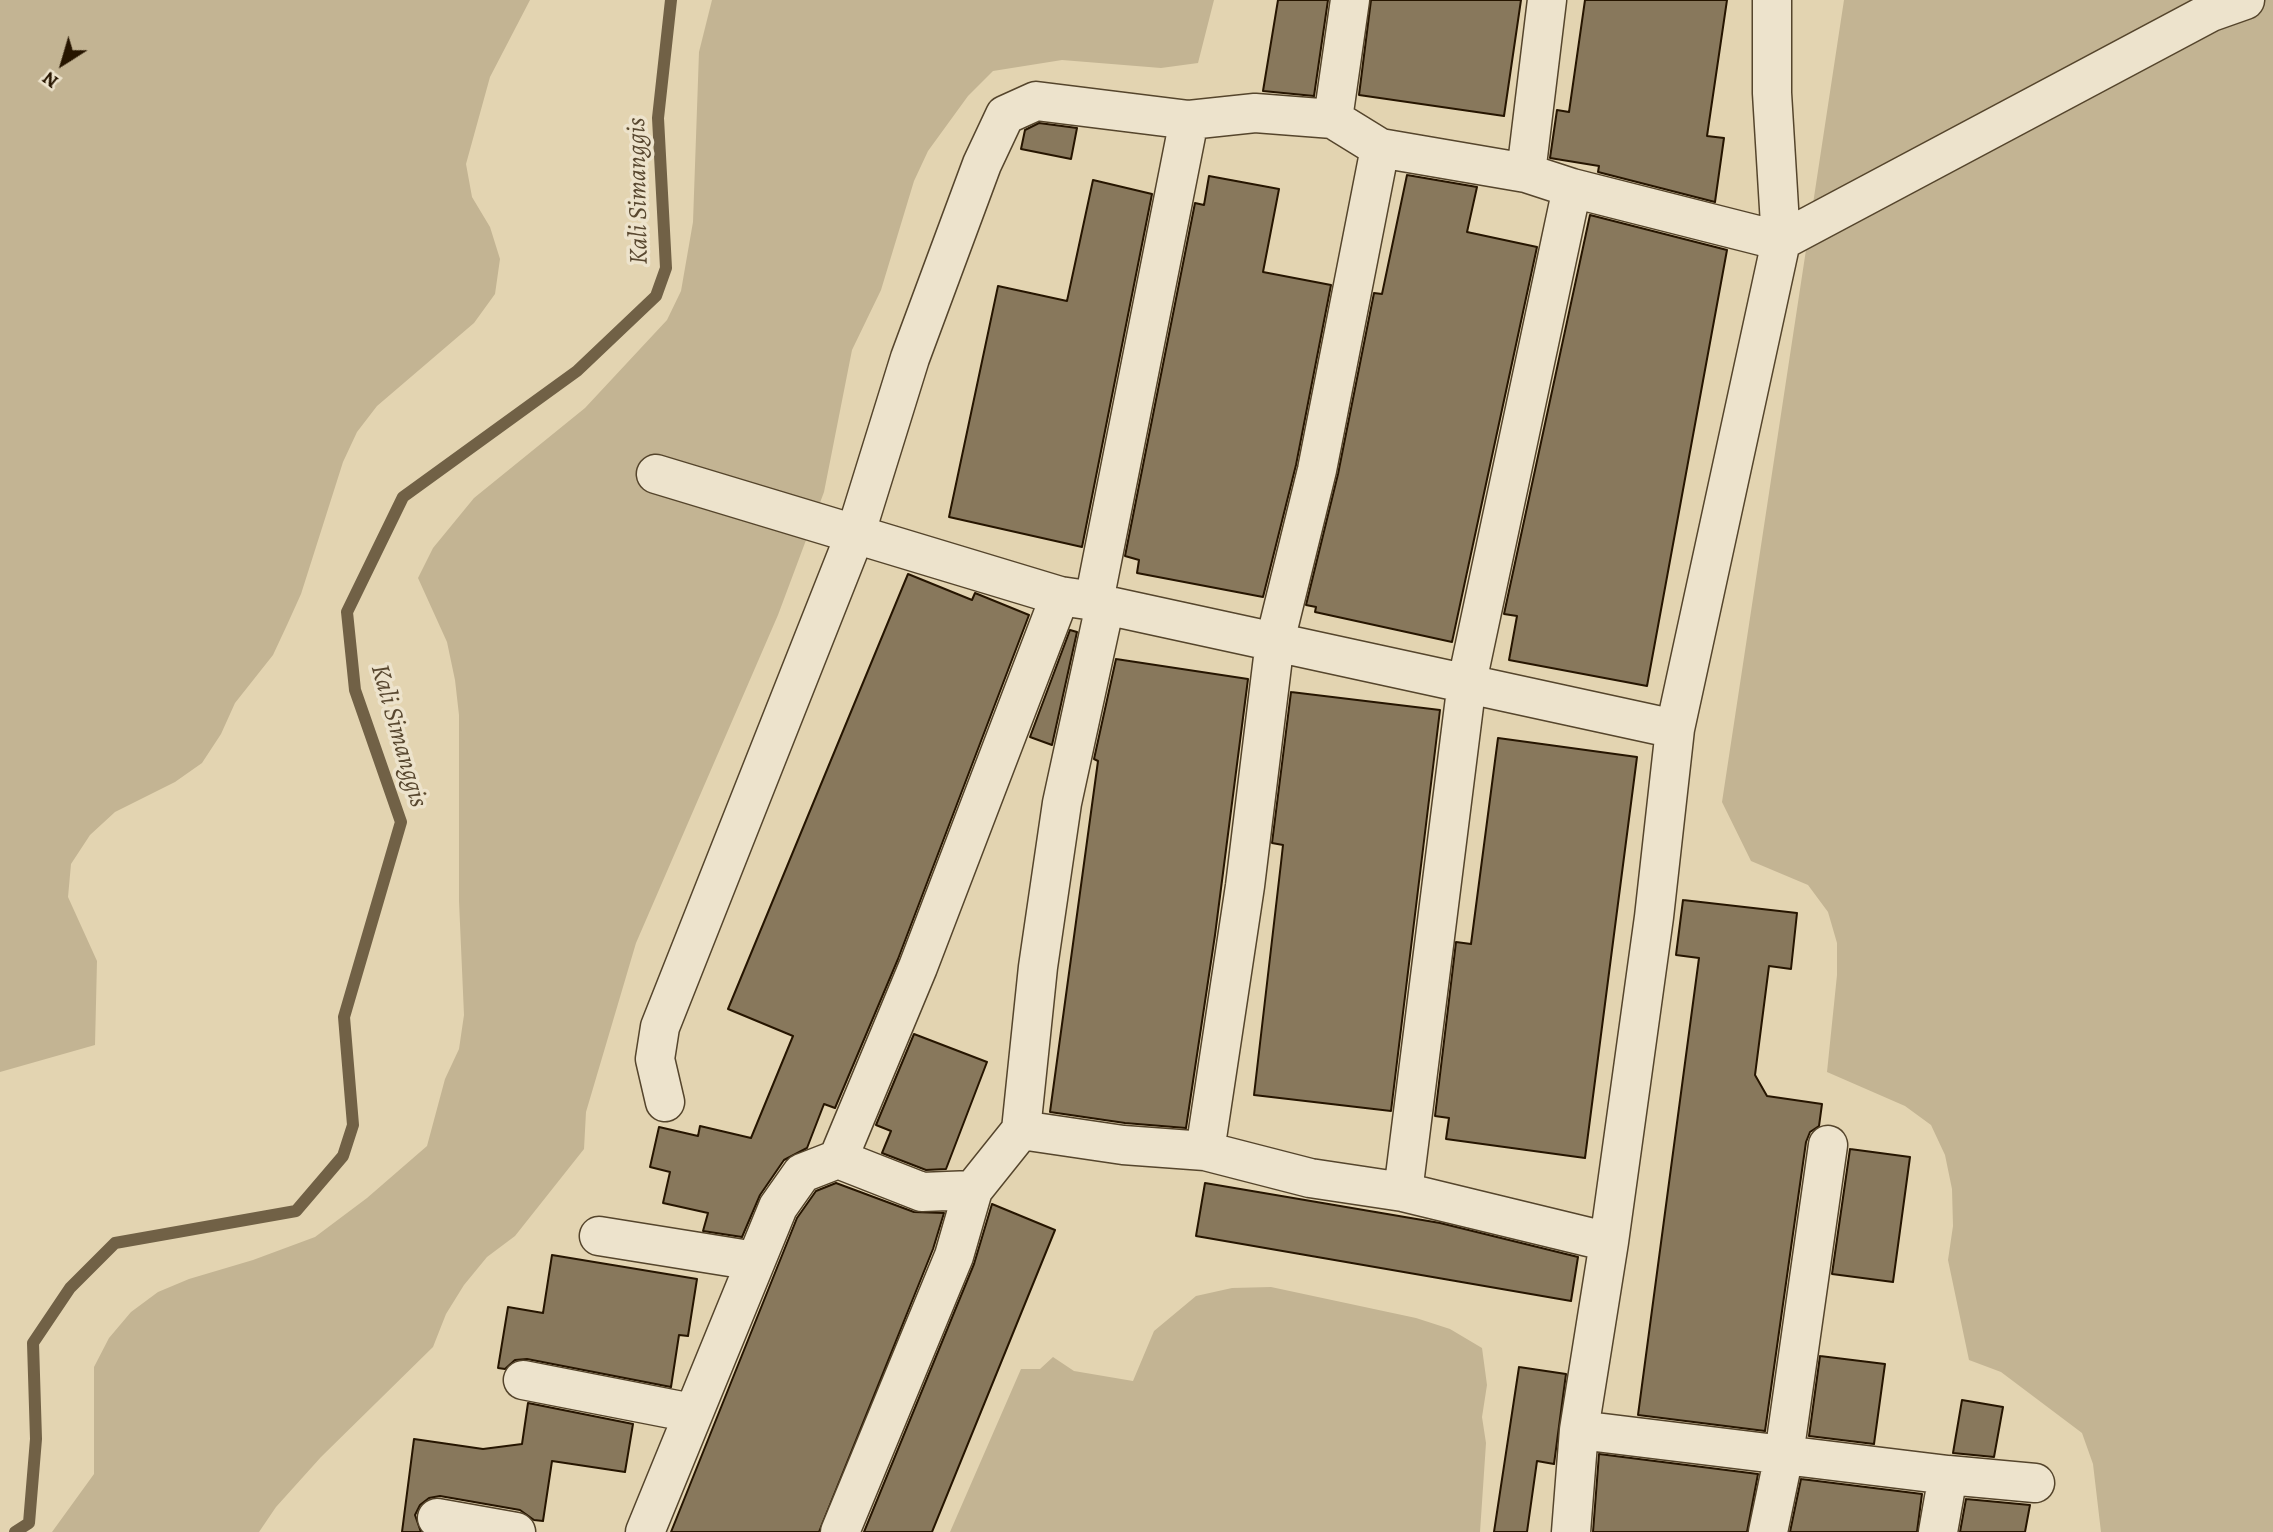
<!DOCTYPE html>
<html>
<head>
<meta charset="utf-8">
<style>
	body { margin:0 }
	#map { position:relative; width:2273px; height:1532px; overflow:hidden; background:#e3d4b1; font-family:Alegreya,serif }
	canvas { display:block }
	.north { position:absolute; left:28px; top:28px; width:70px; height:70px; -webkit-text-stroke:5px #ede3cc; paint-order:stroke; rotate:217deg; font-size:19px; font-weight:700; line-height:28px; text-align:center; color:#261500 }
	.north::after { content:''; display:block; margin:auto; width:24px; height:32px; background:#261500; clip-path:polygon(50% 0,100% 100%,50% 72%,0 100%) }
</style>
</head>
<body>
<div id="map">
<canvas width="2273" height="1532"></canvas>
<div class="north">N</div>
</div>
<script>
const g = document.querySelector('canvas').getContext('2d');
g.lineJoin = 'round';
function fillPath(path, color) { g.fillStyle = color; g.fill(path, 'evenodd'); }
const shape = rows => new Path2D(rows.map(r => 'M' + r).join(''));
function stroke(path, color, width, dash) { g.strokeStyle = color; g.lineWidth = width; g.lineCap = dash ? 'butt' : 'round'; g.setLineDash(dash || []); g.stroke(path); }
function label(font, color, halo, rows, align = 'center') {
  g.font = font + ' Alegreya,serif'; g.lineWidth = 7; g.setLineDash([]); g.textBaseline = 'middle'; g.strokeStyle = halo; g.fillStyle = color; for (const [text, x, y, turn = 0] of rows) {
    g.save(); g.translate(x, y); g.rotate((+turn || 0) * Math.PI / 180); g.textAlign = isNaN(turn) ? turn : align; if (halo) g.strokeText(text, 0, 0); g.fillText(text, 0, 0); g.restore();
  }
}
const green = shape([
	[0,0,530,0,490,77,466,164,472,197,490,227,500,259,495,294,474,323,377,406,357,432,343,462,301,594,287,625,273,655,235,703,221,734,202,763,175,782,115,812,90,835,71,864,68,897,97,961,95,1045,0,1072],
	[712,0,1214,0,1198,63,1161,68,1062,60,993,71,968,96,928,151,914,181,881,290,852,350,824,492,778,615,636,943,586,1112,584,1149,515,1236,487,1257,464,1285,446,1314,433,1347,321,1457,276,1507,259,1532,52,1532,94,1474,94,1367,109,1338,131,1312,158,1292,189,1279,253,1260,315,1237,367,1198,427,1146,445,1079,459,1049,464,1015,459,901,459,715,455,680,447,642,418,578,433,548,474,498,585,408,667,320,681,291,693,222,699,52],
	[1844,0,2273,0,2273,1532,2101,1532,2093,1464,2082,1433,2001,1372,1969,1360,1948,1260,1953,1226,1952,1189,1945,1155,1931,1125,1905,1106,1827,1072,1837,975,1837,943,1828,912,1808,885,1751,861,1722,802],
	[1271,1287,1416,1318,1450,1329,1482,1348,1487,1385,1482,1417,1486,1443,1480,1532,950,1532,1021,1369,1040,1369,1053,1357,1074,1371,1133,1381,1154,1331,1196,1296,1232,1288]
]);
const stream = shape([
	[15,1532,29,1523,36,1439,33,1343,70,1288,115,1243,296,1211,343,1156,353,1125,344,1017,401,822,355,690,347,612,403,497,577,371,656,296,666,268,658,118,671,0]
]);
const building = shape([
	[1278,0,1328,0,1314,96,1263,91,1278,0],
	[1371,0,1521,0,1504,116,1359,95,1371,0],
	[1585,0,1727,0,1707,136,1724,138,1715,202,1598,172,1599,166,1550,158,1557,110,1569,112,1585,0],
	[1039,123,1077,128,1071,159,1021,149,1025,130,1039,123],
	[1407,175,1477,187,1467,232,1537,247,1452,642,1315,612,1316,607,1306,605,1338,474,1374,293,1382,294,1407,175],
	[1209,176,1279,189,1263,272,1331,285,1296,465,1263,597,1137,573,1139,560,1125,556,1195,203,1204,205,1209,176],
	[1093,180,1152,194,1082,547,949,517,998,286,1067,301,1093,180],
	[1590,215,1727,250,1647,686,1509,660,1517,616,1504,614,1590,215],
	[908,574,972,600,975,593,1029,615,898,959,835,1108,824,1104,807,1148,784,1160,760,1195,742,1237,703,1231,708,1213,663,1203,670,1172,650,1167,659,1127,698,1136,700,1126,751,1138,793,1036,728,1009,908,574],
	[1070,630,1077,632,1052,745,1030,737,1070,630],
	[1116,659,1248,679,1215,935,1186,1128,1125,1123,1050,1112,1098,761,1094,759,1116,659],
	[1291,692,1440,710,1391,1111,1254,1095,1281,863,1283,845,1272,843,1291,692],
	[1498,738,1637,757,1585,1158,1446,1139,1449,1118,1435,1116,1456,942,1471,944,1498,738],
	[1683,900,1797,913,1791,969,1769,966,1755,1075,1767,1096,1822,1104,1819,1126,1810,1132,1806,1142,1765,1431,1638,1415,1699,958,1676,955,1683,900],
	[914,1034,987,1062,946,1169,926,1170,882,1153,891,1131,876,1125,914,1034],
	[1850,1149,1910,1157,1893,1282,1832,1274,1850,1149],
	[836,1183,914,1212,944,1213,933,1249,819,1532,671,1532,797,1218,816,1191,836,1183],
	[1205,1183,1440,1223,1578,1257,1571,1301,1196,1236,1205,1183],
	[992,1204,1055,1230,932,1532,864,1532,974,1264,992,1204],
	[552,1255,697,1279,688,1336,679,1335,671,1387,527,1359,515,1360,505,1369,498,1368,508,1307,543,1313,552,1255],
	[1820,1356,1885,1364,1874,1444,1809,1436,1820,1356],
	[1519,1367,1566,1374,1554,1464,1537,1461,1527,1532,1494,1532,1519,1367],
	[1962,1400,2003,1407,1994,1457,1953,1453,1962,1400],
	[528,1403,633,1424,625,1472,552,1461,543,1521,534,1520,520,1510,440,1496,429,1498,420,1505,415,1515,421,1532,402,1532,414,1439,483,1449,522,1444,528,1403],
	[1599,1454,1758,1474,1747,1532,1593,1532,1599,1454],
	[1801,1479,1922,1494,1917,1532,1790,1532,1801,1479],
	[1966,1499,2030,1505,2025,1532,1960,1532,1966,1499]
]);
const minor = shape([
	[1333,119,1350,0],
	[1526,173,1547,0],
	[656,474,1060,596,1094,601,1105,605,1675,729],
	[1094,601,1189,120],
	[665,1102,655,1059,660,1027,856,532,910,358,982,164,1005,115,1036,101,1189,120,1255,113,1333,119,1380,148,1526,173,1572,188,1781,241,2211,12,2245,0],
	[1021,1130,1038,967,1062,803,1105,605],
	[1205,1151,1245,886,1275,641,1317,470,1380,148],
	[838,1159,918,967,1060,596],
	[1403,1192,1467,682,1572,188],
	[599,1236,755,1261],
	[523,1380,692,1413],
	[1579,1430,1948,1475,2035,1483],
	[437,1518,516,1532],
	[645,1532,778,1207,802,1173,838,1159,922,1192,973,1190,1021,1130,1123,1145,1205,1151,1310,1178,1403,1192,1609,1242],
	[840,1532,954,1256,973,1190],
	[1571,1532,1579,1430,1609,1242,1654,917,1675,729,1781,241,1772,93,1772,0],
	[1768,1532,1784,1455,1828,1145],
	[1938,1532,1948,1475]
]);
const waterNames = [
	["Kali Simanggis",639,191,-91],
	["Kali Simanggis",398,736,74]
];
fillPath(green, '#c3b493');
stroke(stream, '#716146', 12);
fillPath(building, '#88785c');
stroke(building, '#261500', 2);
stroke(minor, '#55452c', 41);
stroke(minor, '#ede3cc', 38);
label('italic 26px', '#58472f', '#ede3cc', waterNames);
</script>
</body>
</html>
